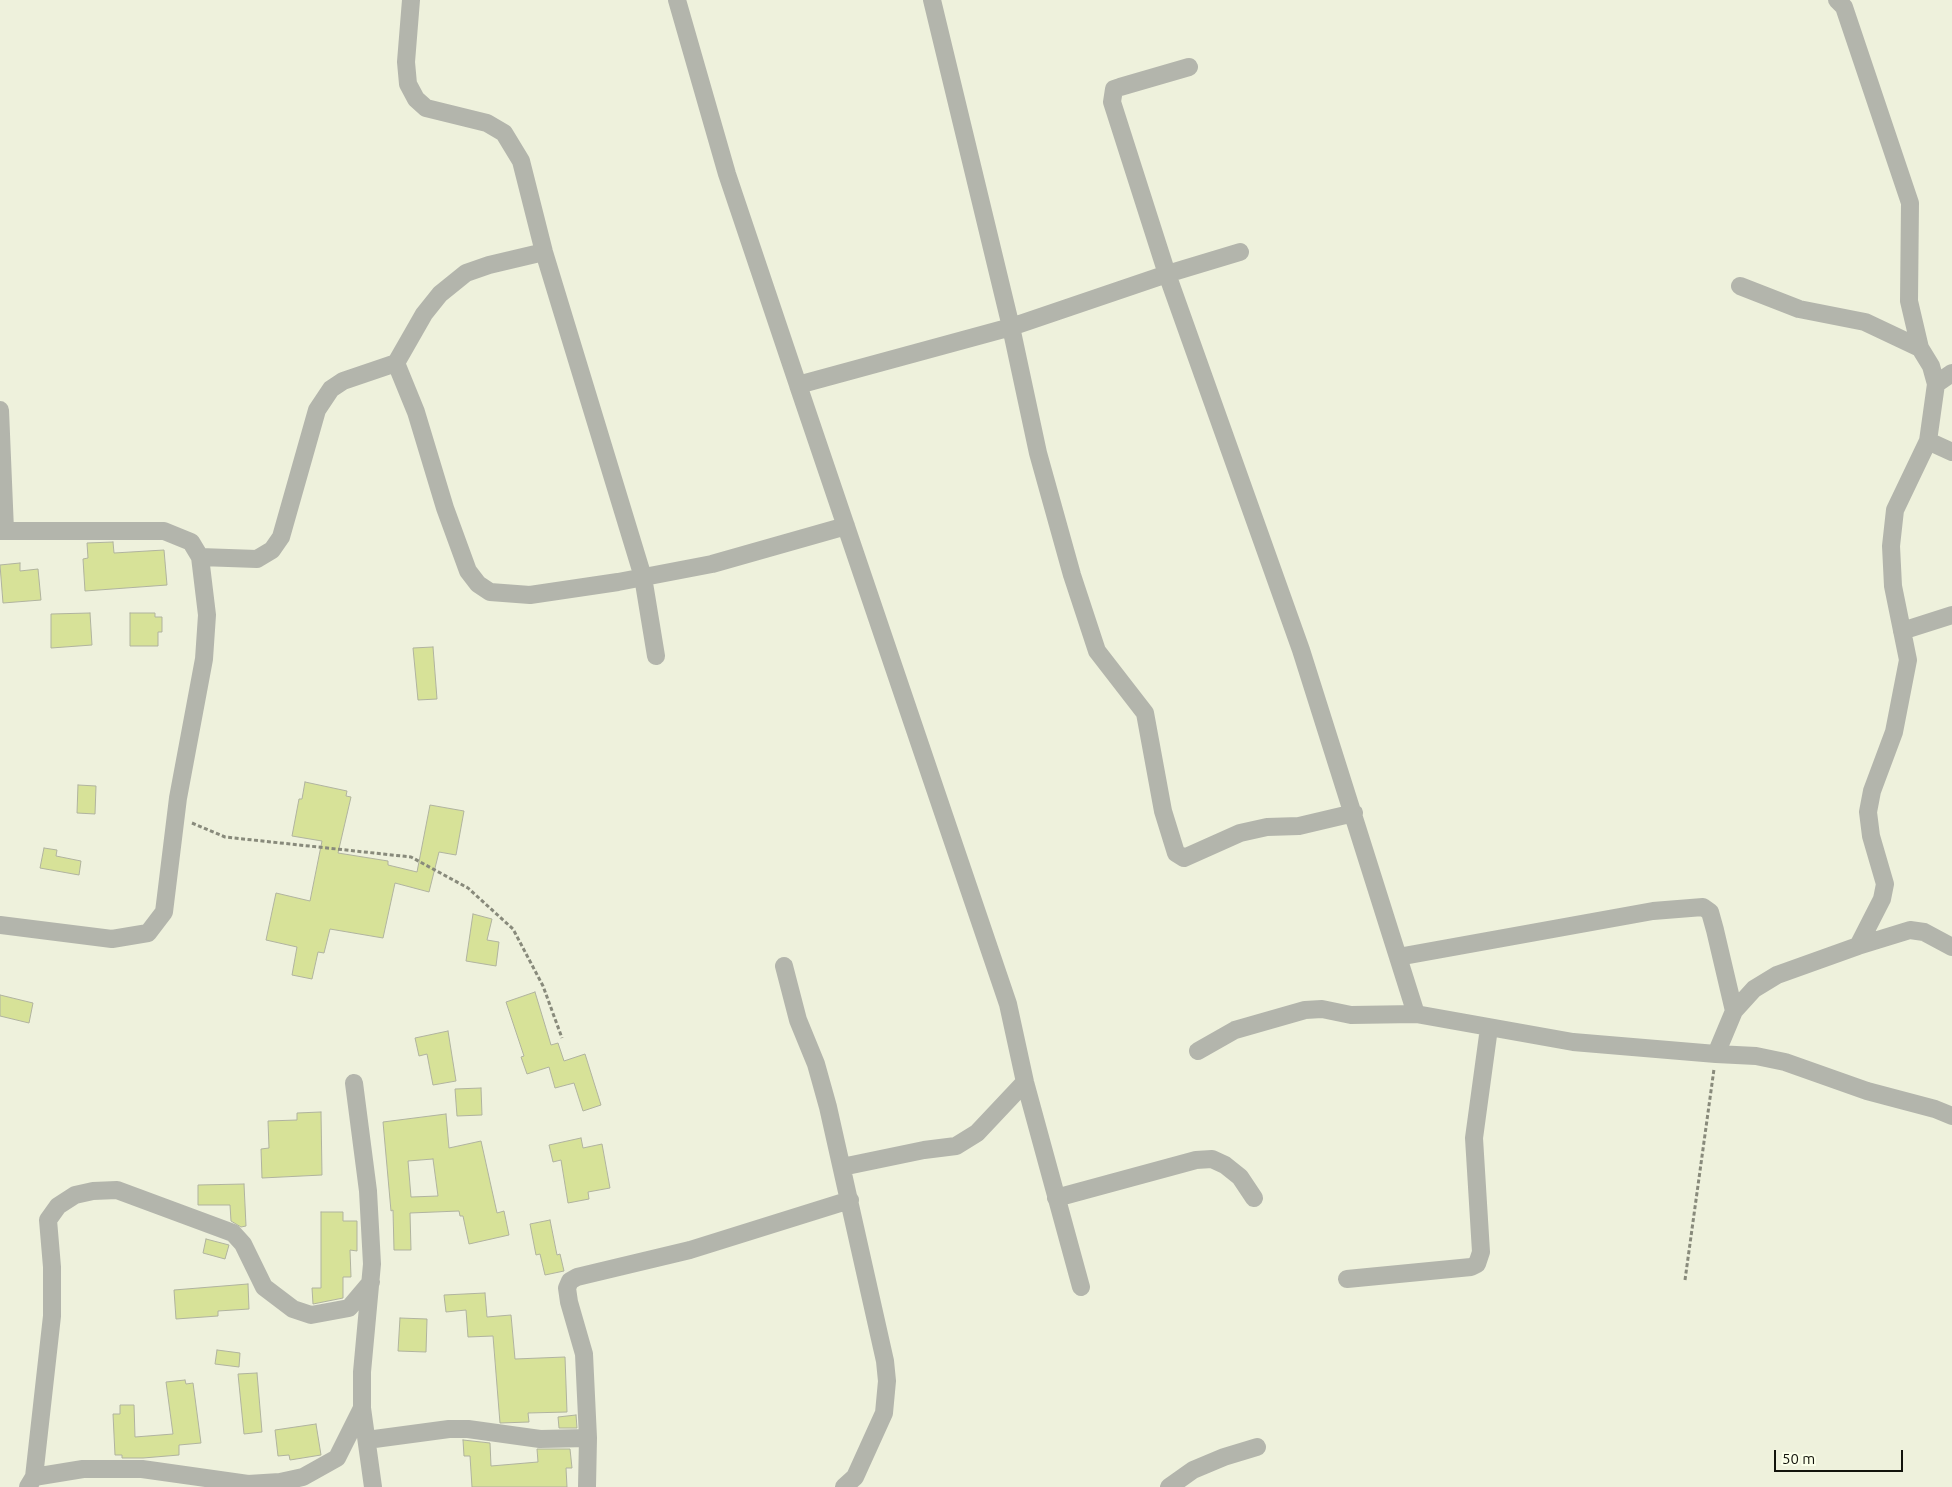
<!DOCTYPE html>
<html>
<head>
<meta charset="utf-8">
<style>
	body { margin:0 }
	#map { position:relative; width:1952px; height:1487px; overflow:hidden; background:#eef1dc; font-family:Ubuntu,sans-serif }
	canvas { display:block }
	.scale { position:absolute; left:1774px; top:1450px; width:129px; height:22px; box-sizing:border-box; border:2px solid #12130b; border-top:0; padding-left:6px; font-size:15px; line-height:18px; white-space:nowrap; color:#12130b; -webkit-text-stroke:4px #fbffe9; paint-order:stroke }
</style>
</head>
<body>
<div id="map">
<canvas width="1952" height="1487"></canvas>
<div class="scale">50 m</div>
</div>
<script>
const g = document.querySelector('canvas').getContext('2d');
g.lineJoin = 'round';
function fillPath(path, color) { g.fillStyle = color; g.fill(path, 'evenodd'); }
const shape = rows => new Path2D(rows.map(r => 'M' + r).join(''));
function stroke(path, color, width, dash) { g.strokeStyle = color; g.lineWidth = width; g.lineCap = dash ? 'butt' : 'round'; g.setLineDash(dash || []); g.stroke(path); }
const building = shape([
	[113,542,114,553,164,550,167,585,85,591,83,559,88,558,87,543,113,542],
	[20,563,20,571,38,569,41,600,3,603,0,565,20,563],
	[90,613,92,645,51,648,51,614,90,613],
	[130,613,155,613,155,617,162,617,162,632,158,632,158,646,130,646,130,613],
	[433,647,437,699,418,700,413,648,433,647],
	[305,782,347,791,346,796,351,797,338,853,388,861,388,865,417,872,430,805,464,811,456,855,439,852,429,892,395,883,383,938,330,929,324,953,318,952,312,979,292,975,297,947,266,940,276,893,310,901,322,841,292,836,299,799,302,799,305,782],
	[78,785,96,786,95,814,77,813,78,785],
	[44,848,57,850,56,856,81,861,79,875,40,868,44,848],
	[473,914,492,919,487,940,499,942,496,966,466,961,473,914],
	[535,992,551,1045,558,1043,564,1061,585,1054,601,1105,583,1111,574,1083,555,1088,549,1067,527,1074,521,1057,524,1056,506,1002,535,992],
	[0,995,33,1003,29,1023,0,1016,0,995],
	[448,1031,456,1081,433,1085,427,1054,419,1056,415,1038,448,1031],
	[481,1088,482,1115,457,1116,455,1089,481,1088],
	[321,1112,322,1175,262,1178,261,1149,269,1148,268,1121,297,1120,297,1113,321,1112],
	[446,1114,449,1148,481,1141,497,1213,504,1211,509,1235,469,1244,463,1216,460,1216,459,1211,410,1213,411,1250,394,1250,393,1210,391,1211,383,1122,446,1114],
	[433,1159,438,1196,411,1197,408,1161,433,1159],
	[581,1138,583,1148,602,1144,610,1188,588,1192,589,1199,568,1203,561,1160,553,1162,549,1145,581,1138],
	[244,1184,246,1226,241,1227,231,1221,230,1205,198,1205,198,1185,244,1184],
	[321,1212,343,1212,343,1221,357,1221,357,1251,350,1250,351,1277,343,1277,343,1298,313,1304,312,1288,321,1288,321,1212],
	[550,1220,557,1255,560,1254,564,1271,545,1275,540,1254,536,1255,530,1224,550,1220],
	[206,1239,229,1245,225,1259,203,1253,206,1239],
	[248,1284,249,1309,218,1311,218,1316,176,1319,174,1290,248,1284],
	[485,1293,487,1317,511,1315,515,1359,565,1357,567,1412,528,1413,529,1422,500,1423,493,1336,468,1337,466,1310,446,1312,444,1295,485,1293],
	[400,1318,427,1319,426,1352,398,1351,400,1318],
	[217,1350,240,1353,239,1367,215,1364,217,1350],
	[257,1373,262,1432,244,1434,238,1374,257,1373],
	[185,1380,186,1384,193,1383,201,1443,179,1445,179,1455,143,1458,122,1458,122,1455,115,1455,113,1414,120,1414,120,1405,134,1405,135,1437,173,1434,166,1382,185,1380],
	[576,1415,577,1428,559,1428,558,1417,576,1415],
	[316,1424,321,1455,290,1460,289,1455,278,1456,275,1430,316,1424],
	[463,1440,490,1443,491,1466,538,1462,537,1449,570,1449,572,1468,566,1468,567,1487,472,1487,470,1456,464,1456,463,1440]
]);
const path = shape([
	[192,823,225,837,411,857,468,888,513,929,543,986,562,1038],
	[1685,1280,1714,1069]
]);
const minor = shape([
	[411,0,406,62,408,84,416,99,426,108,487,123,504,133,521,161,544,252,643,577,656,656],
	[677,0,727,174,798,385,1011,327,1167,274,1301,650,1416,1014,1573,1042,1716,1054,1734,1011,1754,989,1777,975,1858,946,1882,899,1885,884,1871,836,1868,812,1872,791,1894,732,1908,660,1893,586,1891,546,1895,510,1928,441,1936,384,1931,366,1920,348,1909,301,1910,203,1844,7,1837,0],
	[932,0,1011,327,1038,453,1072,575,1097,651,1145,713,1163,811,1176,853,1184,858,1240,833,1267,827,1299,826,1354,813],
	[1189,67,1120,87,1114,89,1112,102,1167,274,1240,252],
	[1740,286,1799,309,1865,322,1920,348],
	[396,363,416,412,445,508,468,571,478,584,490,592,530,595,618,582,712,564,846,526],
	[1936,384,1952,373],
	[798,385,1008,1004,1025,1082,1081,1287],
	[0,410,5,530],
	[1928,441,1952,452],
	[0,531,164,531,191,542,200,557,207,615,204,659,178,798,164,912,148,933,112,939,0,925],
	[200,557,257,559,272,550,281,537,317,410,331,389,343,381,396,363,424,314,440,294,466,273,489,265,544,252],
	[1902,631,1952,615],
	[1858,946,1910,930,1924,932,1952,947],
	[1398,957,1653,911,1703,907,1710,912,1715,930,1734,1011],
	[784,966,798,1020,816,1064,828,1107,885,1361,887,1381,884,1413,855,1477,844,1487],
	[1198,1051,1235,1030,1305,1010,1322,1009,1351,1015,1416,1014],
	[1716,1054,1756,1056,1785,1062,1867,1091,1935,1109,1952,1116],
	[354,1083,368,1191,372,1264,362,1372,362,1408,373,1487],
	[842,1167,924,1150,956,1146,977,1133,1025,1082],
	[1056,1198,1196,1160,1212,1159,1225,1165,1240,1177,1254,1198],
	[1347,1279,1471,1267,1477,1264,1481,1252,1474,1138,1489,1028],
	[367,1440,449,1429,468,1429,540,1439,588,1438],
	[34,1477,52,1316,52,1267,48,1220,58,1206,75,1195,93,1191,117,1190,233,1233,243,1244,264,1287,293,1309,311,1315,349,1308,371,1282],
	[28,1487,34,1477,83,1469,142,1469,248,1484,280,1482,303,1477,337,1458,362,1408],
	[587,1487,588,1438,584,1354,569,1302,567,1288,570,1281,577,1277,690,1250,850,1200],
	[1169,1487,1193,1470,1224,1457,1257,1447]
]);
fillPath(building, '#d7e298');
stroke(building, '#b0b39f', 1);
stroke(path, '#888a7b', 3, [4, 2.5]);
stroke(minor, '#b3b5ac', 18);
</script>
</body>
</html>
